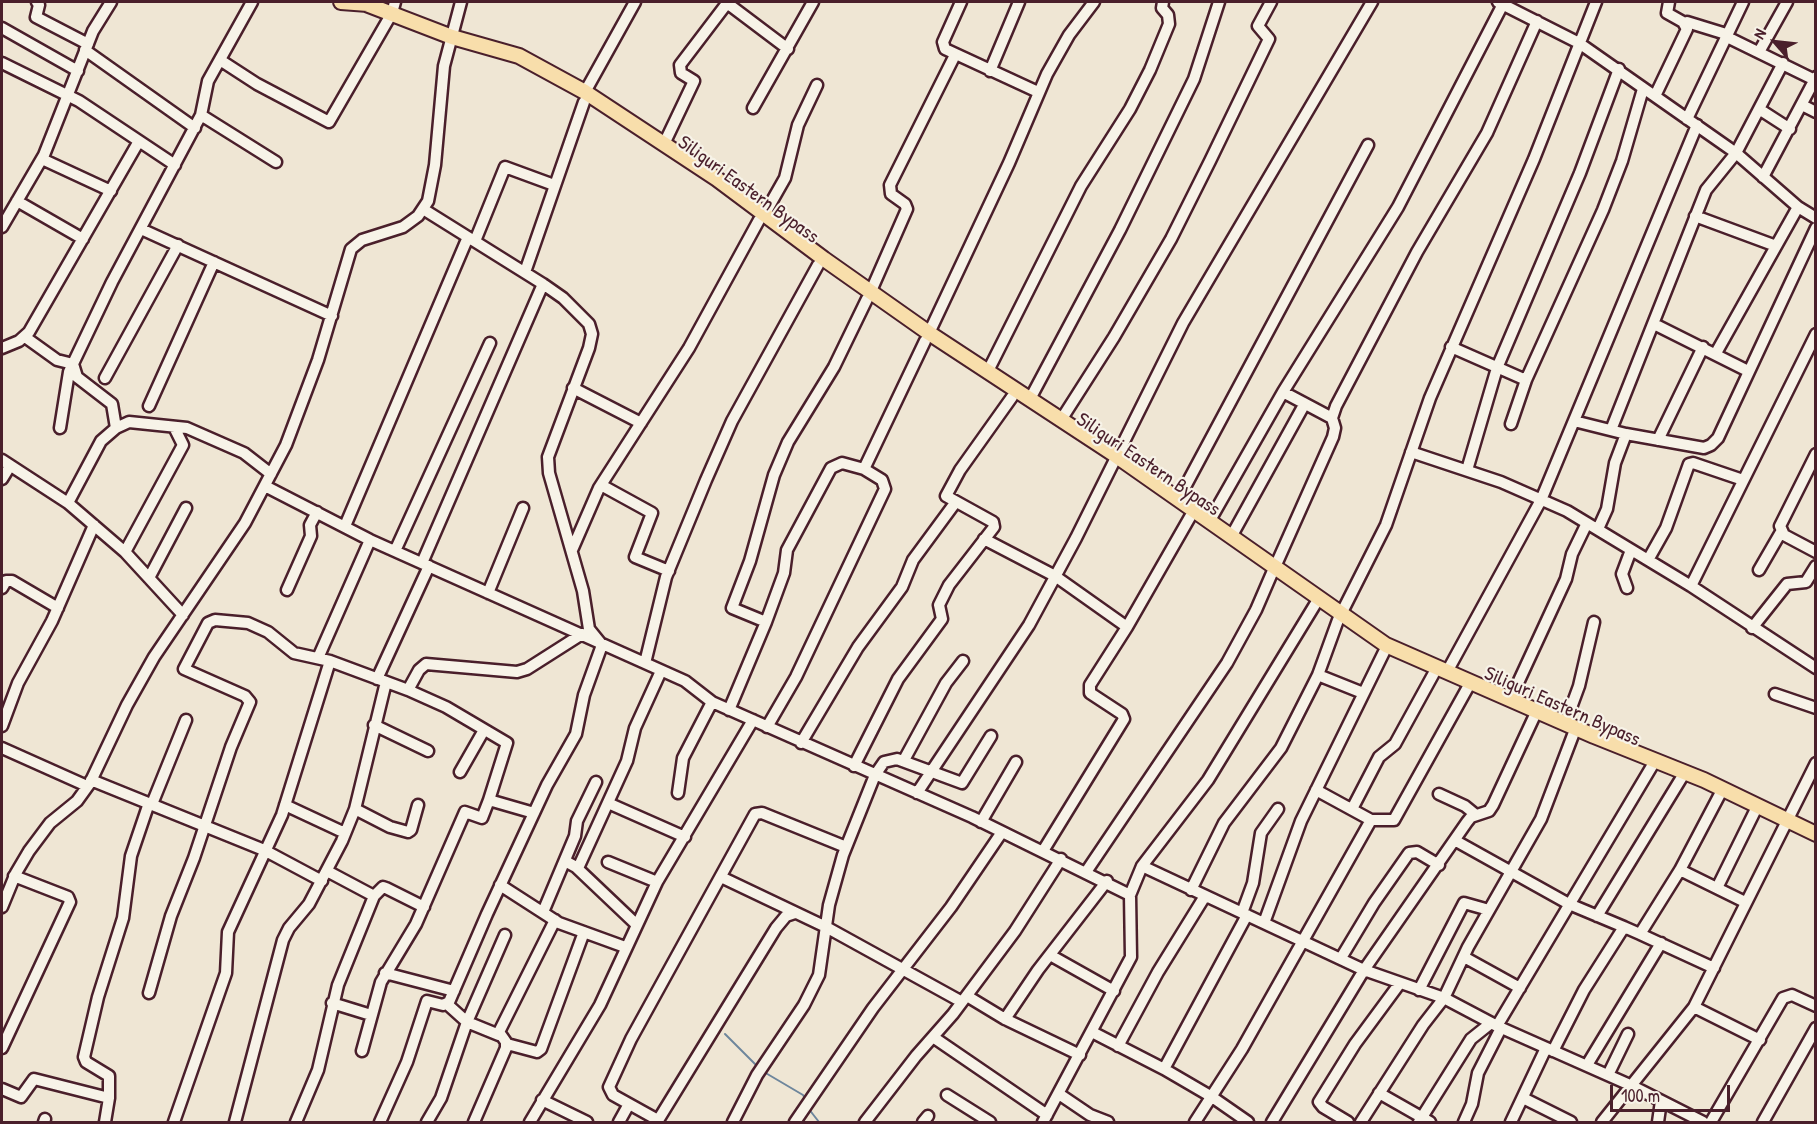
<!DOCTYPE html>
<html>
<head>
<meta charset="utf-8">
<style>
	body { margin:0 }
	#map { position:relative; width:1817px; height:1124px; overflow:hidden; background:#efe6d4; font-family:"Patrick Hand",sans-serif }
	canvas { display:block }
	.frame { position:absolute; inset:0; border:3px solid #4a1f2b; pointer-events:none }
	.north { position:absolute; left:1745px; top:12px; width:60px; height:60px; -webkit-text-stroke:4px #f7f3e8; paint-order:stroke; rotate:298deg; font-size:16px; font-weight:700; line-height:24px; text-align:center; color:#4a1f2b }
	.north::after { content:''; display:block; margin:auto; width:21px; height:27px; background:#4a1f2b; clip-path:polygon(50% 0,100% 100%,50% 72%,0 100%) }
	.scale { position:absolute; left:1610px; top:1085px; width:120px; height:27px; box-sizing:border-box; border:3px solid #4a1f2b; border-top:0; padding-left:8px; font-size:18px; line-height:21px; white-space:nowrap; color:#4a1f2b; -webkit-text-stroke:4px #f7f3e8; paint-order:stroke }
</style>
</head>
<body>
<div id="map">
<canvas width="1817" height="1124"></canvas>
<div class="frame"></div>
<div class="north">N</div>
<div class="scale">100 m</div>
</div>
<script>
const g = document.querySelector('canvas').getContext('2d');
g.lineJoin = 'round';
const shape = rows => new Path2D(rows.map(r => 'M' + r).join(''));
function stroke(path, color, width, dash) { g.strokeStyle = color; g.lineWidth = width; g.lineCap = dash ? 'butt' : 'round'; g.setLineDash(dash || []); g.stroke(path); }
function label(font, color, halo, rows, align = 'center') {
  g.font = font + ' "Patrick Hand",sans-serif'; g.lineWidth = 4.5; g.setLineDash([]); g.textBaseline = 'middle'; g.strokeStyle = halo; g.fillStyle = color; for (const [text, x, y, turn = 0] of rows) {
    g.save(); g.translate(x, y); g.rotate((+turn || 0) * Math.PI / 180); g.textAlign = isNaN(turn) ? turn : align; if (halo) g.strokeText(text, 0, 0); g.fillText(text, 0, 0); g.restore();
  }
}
const stream = shape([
	[725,1034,757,1066],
	[764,1072,803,1095,806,1100],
	[808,1108,819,1122]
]);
const minor = shape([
	[37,2,39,5,36,17,88,44],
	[961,2,943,42,945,49,1038,92],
	[1498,2,1579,43,1736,153,1798,207,1816,218],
	[727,3,788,49],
	[1687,22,1726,34,1725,36,1815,80],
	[2,28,78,71],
	[85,50,195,128],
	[1759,52,1787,2],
	[220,60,257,84,329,122,392,13,395,2],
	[2,63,79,101,175,165],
	[990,71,1019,2],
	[585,92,635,2],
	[1655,96,1687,29,1683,22,1667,13,1669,2],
	[1802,105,1816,112],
	[753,108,813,2],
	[1759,109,1790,129],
	[201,115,276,162],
	[1687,119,1743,2],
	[664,144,694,81,681,73,680,65,728,2],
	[42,159,111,191],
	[1763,177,1816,77],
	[17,201,83,239],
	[764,215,785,178,798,125,817,85],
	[1695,216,1776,246],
	[2,227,44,155,93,31,111,2],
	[141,229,332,316],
	[475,241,505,167,554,185],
	[525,272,584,102],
	[871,291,907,209,905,204,891,194,890,185,955,55],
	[1654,324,1748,371],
	[929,333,1009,163,1047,74,1069,35,1094,2],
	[25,337,57,360,73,364,77,377,112,404,116,428],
	[1451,347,1526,380],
	[2,348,19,341,29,332,139,141],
	[1716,353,1798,207],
	[988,371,1081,186,1130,109,1150,70,1169,24,1168,15,1162,8,1163,2],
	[105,378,178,245],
	[573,388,641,423],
	[1283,392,1332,418],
	[1030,399,1120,230,1194,79,1219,2],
	[149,406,214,262],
	[1061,420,1114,337,1171,239,1210,161,1269,39,1258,26,1271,2],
	[1574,421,1626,434,1704,448,1711,445,1718,438,1816,228],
	[1511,424,1526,380,1603,210,1622,161,1643,89],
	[60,428,69,372,112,282,201,115,208,81,252,2],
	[1611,430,1706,190,1736,153,1783,63],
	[1658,440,1703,347],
	[1411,452,1501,482,1567,511,1691,586,1816,668],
	[1816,454,1780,526,1784,535,1816,552],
	[2,460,68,503,125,552,183,615],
	[1467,470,1497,368,1580,173,1619,69],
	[2,479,10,466],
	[601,485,652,513,635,557,669,571],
	[265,486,370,540,685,681,712,702,972,817,1130,895],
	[1178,500,1368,145],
	[68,503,101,441,116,428,129,422,187,428,244,453,271,474],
	[1209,522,1283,392,1398,207,1503,4],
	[345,526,468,237],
	[1598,529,1607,509,1615,463,1626,434],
	[1231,537,1304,405],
	[984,539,1055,576,1127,627],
	[572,550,599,488,689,348,759,220],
	[395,551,490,343],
	[125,552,183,445,174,427],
	[1648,560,1666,528,1689,464,1693,463,1743,480],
	[422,563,543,284],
	[1275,567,1333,437,1335,428,1332,418,1336,406,1417,252,1487,133,1537,21],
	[1759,570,1781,532],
	[149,578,186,508],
	[1691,586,1816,334],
	[2,588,6,581,12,581,58,608],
	[1627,588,1622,574,1631,550],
	[287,590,311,536,310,525,317,512],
	[488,593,523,508],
	[766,622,784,573,787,550,831,468,842,463,864,469],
	[1752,628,1787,584,1806,582,1816,566],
	[318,658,370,540],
	[645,663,666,577,706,480,732,421,818,265],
	[1448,670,1541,500,1697,125],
	[1318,675,1363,693],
	[377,679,429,566],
	[408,690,446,707,507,743,489,800],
	[1775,694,1816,708],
	[1511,698,1566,579,1572,554,1587,523],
	[729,710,766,622,732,608,750,561,774,475,788,442,834,367,867,299],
	[1565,724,1579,686,1594,622],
	[374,725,428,751],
	[2,726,18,683,52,621,94,525],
	[767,727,796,677,885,489,882,480,864,469,925,341],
	[801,743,858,647,902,587,913,560,955,503],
	[2,748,87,786],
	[904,760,946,683,963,661],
	[854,766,898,679,942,619,939,605,949,585,994,527,993,522,946,496,960,470,1012,397],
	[460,772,484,730],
	[91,780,264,850,322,881],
	[1316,790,1371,820,1394,820,1468,687],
	[678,793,683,758,712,702],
	[917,793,1029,625,1076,538,1183,323,1372,2],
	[1439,794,1465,806,1476,815],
	[608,803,685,837],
	[152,804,186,720],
	[285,805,345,833],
	[355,809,390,827,408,832,411,830,418,805],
	[1352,809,1379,757,1395,744,1434,673],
	[981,822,1016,762],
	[1456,841,1569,904,1624,927,1584,990,1553,1051],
	[1043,851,1124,719,1122,714,1090,693,1090,685,1127,627,1190,517],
	[565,861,576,867,579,866,627,761,635,728,661,671],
	[608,862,657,882],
	[1142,866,1364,970,1444,998,1497,1026,1630,1085,1703,1122],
	[576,867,636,924],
	[1680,870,1745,902],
	[327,871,374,896],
	[1086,872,1227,663,1256,610,1272,573],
	[721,877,826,927,962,1002],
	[500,885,559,923,625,947],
	[1717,888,1755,811],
	[1191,890,1224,823,1281,748,1318,675,1338,620,1386,525,1430,398,1534,159,1596,2],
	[2,907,16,873,29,851,50,823,77,801,90,783,127,705,154,657,245,523,286,445,318,360,351,249,362,240,403,227,418,216,428,201,435,165,444,66,461,2],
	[543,912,575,836,577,821,596,782],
	[1242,913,1253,883,1261,833,1278,809],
	[1597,916,1682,777],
	[1264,923,1301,821,1384,652],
	[1624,927,1640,934,1680,870,1720,794],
	[1640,934,1714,968],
	[1050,955,1114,991],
	[1464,957,1520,988],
	[1341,958,1374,903,1409,853,1417,852,1439,865],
	[385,973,454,991],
	[1419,990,1464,903,1489,910],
	[149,993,171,916,194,858,231,747,250,702,245,696,184,669,208,623,215,620,248,623,268,632,294,653,330,661,408,690,419,670,426,664,517,672,527,669,582,634],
	[967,996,1005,1019,1080,1055],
	[332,1003,371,1015],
	[447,1004,467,1022,499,1035],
	[1694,1007,1760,1040],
	[1005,1019,1038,970,1107,881],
	[1497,1026,1652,766],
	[1092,1032,1164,1069,1247,915],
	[933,1037,1047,1115],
	[507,1044,537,1052,541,1049,584,932],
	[1118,1046,1158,972,1205,896],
	[2,1048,70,902,68,897,14,876],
	[362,1051,381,982,416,924,465,812,482,818,489,800,534,813],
	[1587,1065,1661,943],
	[1164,1069,1212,1097,1248,1122],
	[1608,1075,1628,1034],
	[2,1089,21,1097,34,1079,109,1098],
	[1379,1093,1430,1122],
	[1059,1094,1090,1115,1108,1122],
	[947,1095,990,1122],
	[1523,1098,1571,1122],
	[542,1100,587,1122],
	[658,1120,613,1095,609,1087,631,1039,755,814,762,813,846,847],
	[44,1122,45,1119],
	[105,1122,109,1098,109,1076,86,1062,84,1057,98,997,123,918,131,856,149,803],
	[174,1122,226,973,228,932,282,815,330,661],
	[235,1122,283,940,289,928,309,904,342,841,355,809,386,682],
	[296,1122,318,1070,338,985,374,896,383,887,386,888,424,907],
	[380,1122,407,1062,427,1001,443,1005,449,1002,487,914,547,785,576,734,584,695,602,645,589,629,583,591,549,473,548,457,589,348,592,334,589,324,563,298,543,284,423,209],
	[427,1122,441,1098,467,1022,505,935],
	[474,1122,506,1048,506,1042,499,1032,555,920],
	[530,1122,600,1005,657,882,753,720],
	[619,1122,629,1104],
	[657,1122,776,928,786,916,795,913],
	[733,1122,757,1075,804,1005,819,975,829,905,843,855,875,775,884,762,897,759,962,783,991,736],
	[795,1122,873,1008,951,907,1002,832],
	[865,1122,916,1056,953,1014,1015,931,1061,859],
	[923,1122,928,1116],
	[1043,1122,1131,957,1130,895,1142,866,1208,780,1316,603],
	[1195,1122,1242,1049,1371,820],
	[1272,1122,1364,970,1467,822,1471,817,1489,811,1493,805,1534,717],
	[1348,1122,1323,1107,1319,1102,1355,1044,1400,983],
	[1361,1122,1423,1025,1444,998,1468,947,1541,819,1573,735],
	[1419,1122,1471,1039,1491,1023],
	[1464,1122,1472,1104,1478,1073,1501,1028],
	[1511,1122,1546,1048],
	[1602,1122,1694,1007,1816,763],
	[1658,1122,1661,1101],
	[1711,1122,1783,998,1792,995,1816,1006],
	[1763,1122,1816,1028]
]);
const major = shape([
	[341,2,368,4],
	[361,2,452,37,519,56,585,92,717,179,824,259,929,333,1115,455,1386,645,1594,736,1704,780,1816,834]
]);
const streetNames = [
	["Siliguri Eastern Bypass",748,190,36],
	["Siliguri Eastern Bypass",1148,465,34],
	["Siliguri Eastern Bypass",1562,707,24]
];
stroke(stream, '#6e869c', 2);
stroke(minor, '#4a1f2b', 15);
stroke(major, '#4a1f2b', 18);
stroke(minor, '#f7f3e8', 10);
stroke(major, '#f8deab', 14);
label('20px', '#4a1f2b', '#f7f3e8', streetNames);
</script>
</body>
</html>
